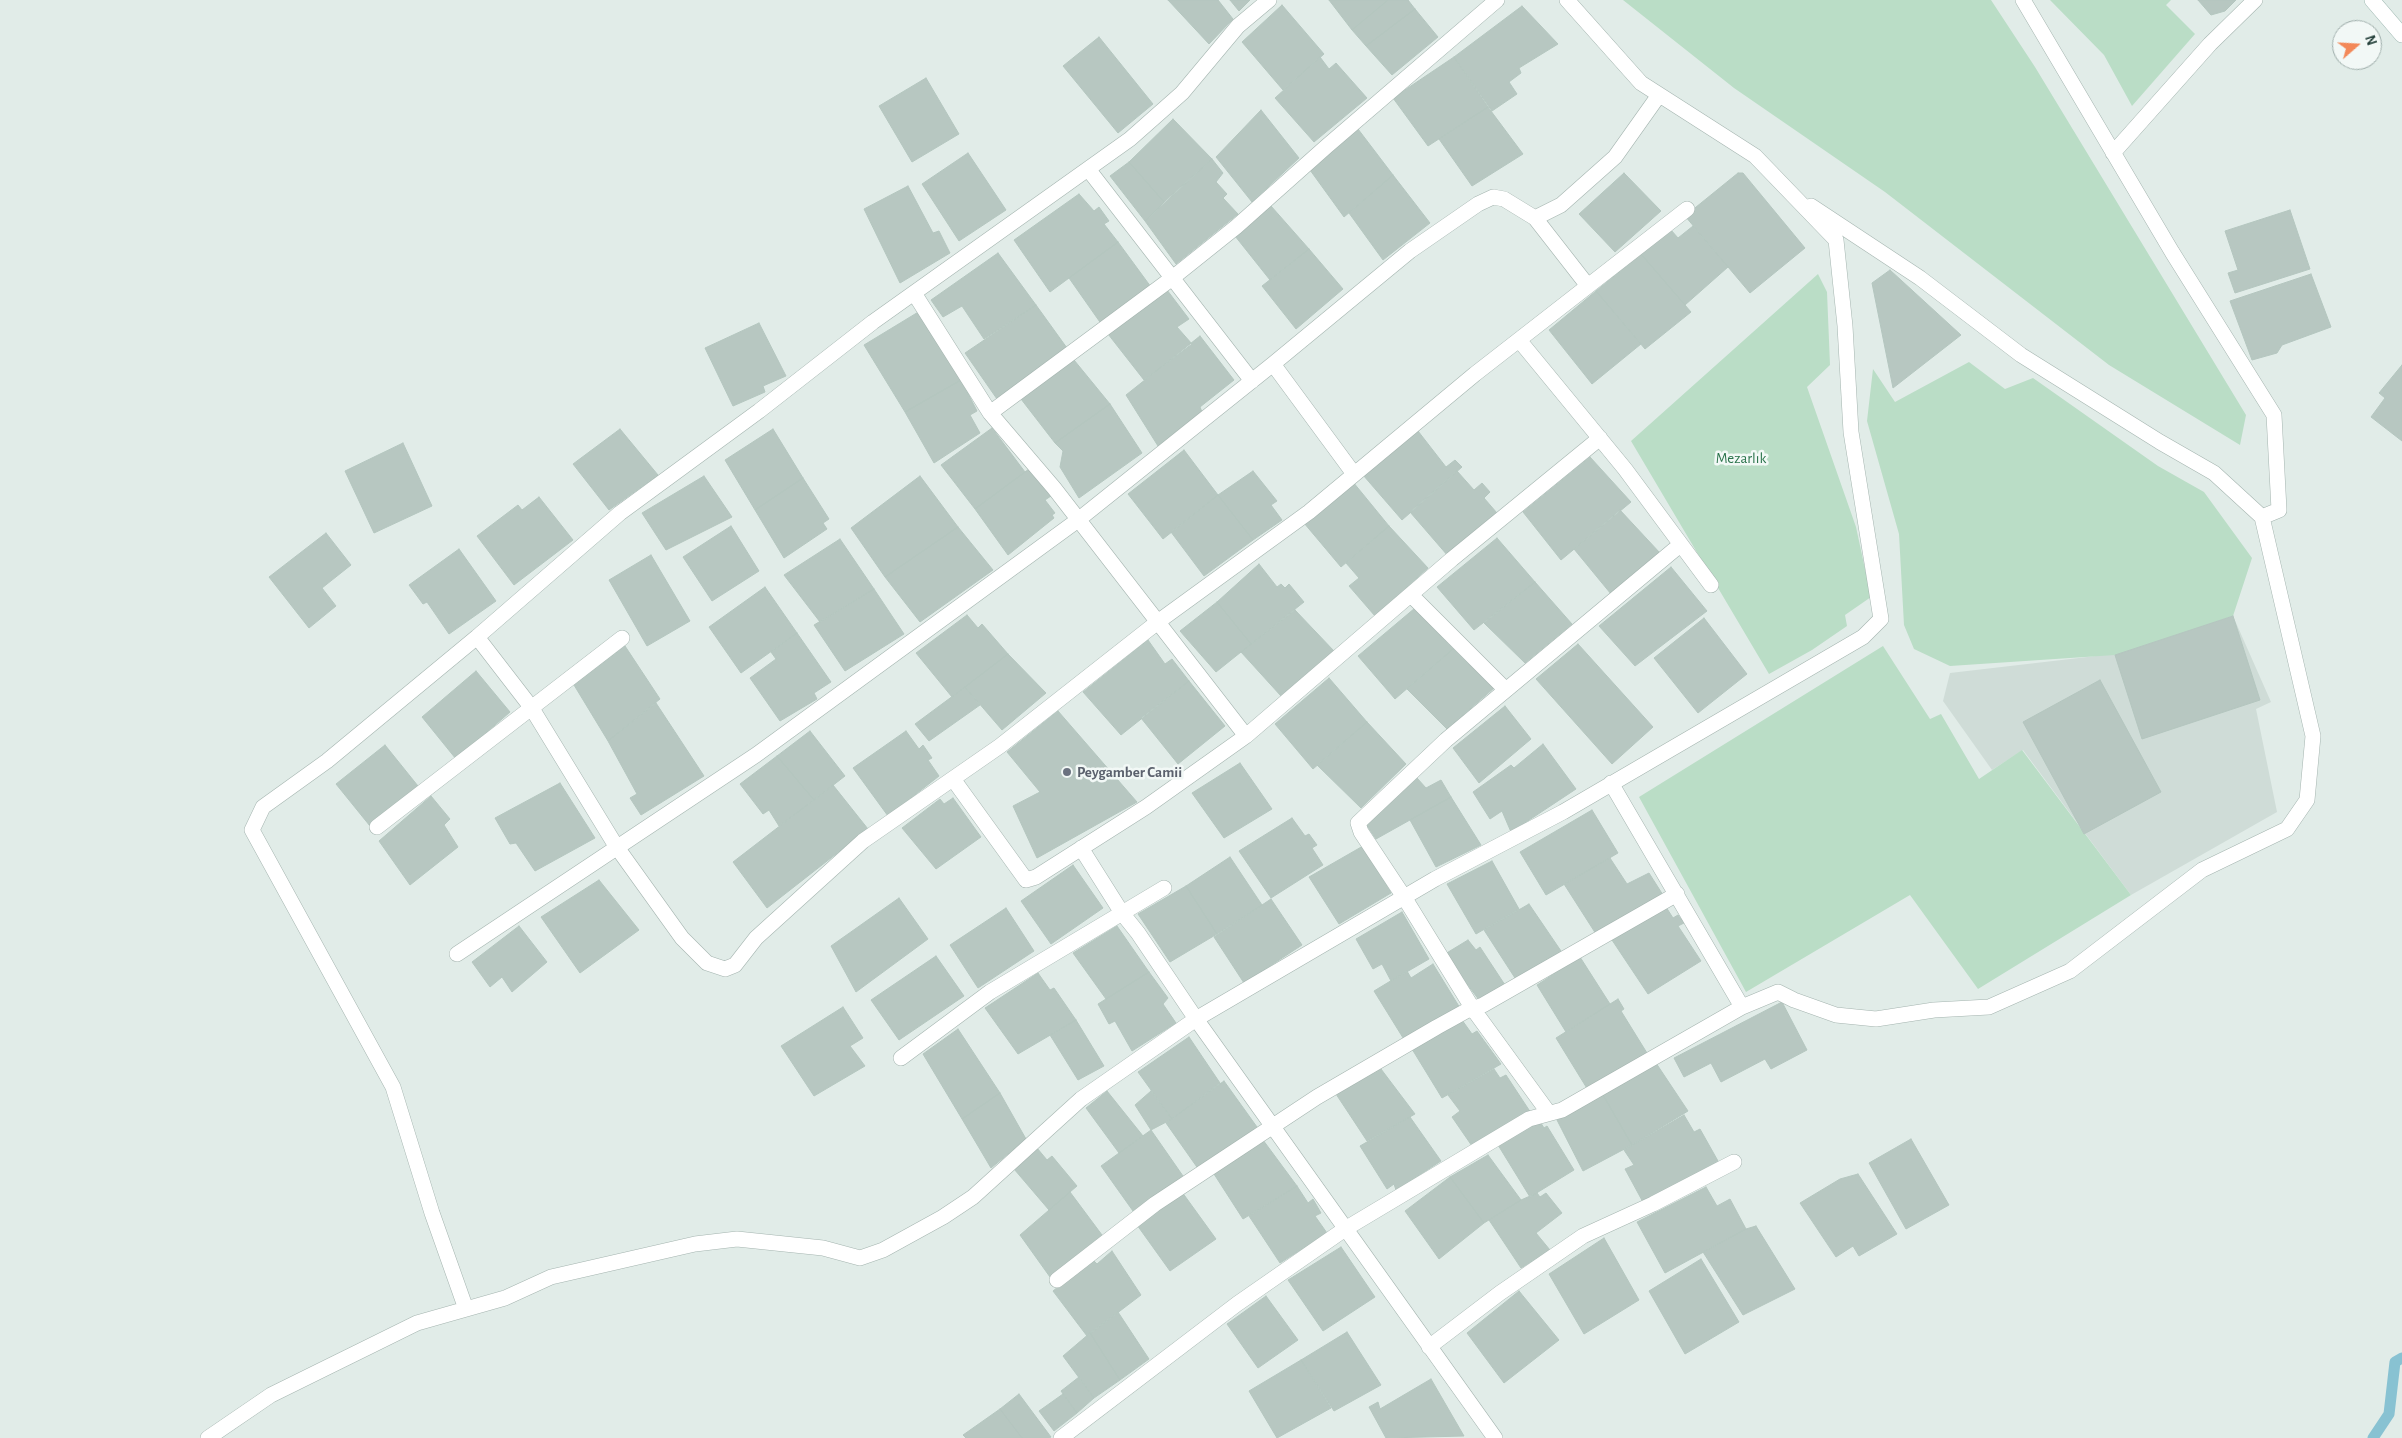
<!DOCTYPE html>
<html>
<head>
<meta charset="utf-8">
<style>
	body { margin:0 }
	#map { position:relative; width:2402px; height:1438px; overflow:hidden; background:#e1ece8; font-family:"Alegreya Sans",sans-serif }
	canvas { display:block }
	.north { position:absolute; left:2332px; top:20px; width:50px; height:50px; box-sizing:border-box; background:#f2f8f6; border:1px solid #9eadaa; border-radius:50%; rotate:71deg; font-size:14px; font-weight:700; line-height:20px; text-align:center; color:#213d37 }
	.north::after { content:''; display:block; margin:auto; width:18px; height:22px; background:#f38858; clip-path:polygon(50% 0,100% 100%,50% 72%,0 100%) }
</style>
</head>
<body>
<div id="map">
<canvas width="2402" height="1438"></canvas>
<div class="north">N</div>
</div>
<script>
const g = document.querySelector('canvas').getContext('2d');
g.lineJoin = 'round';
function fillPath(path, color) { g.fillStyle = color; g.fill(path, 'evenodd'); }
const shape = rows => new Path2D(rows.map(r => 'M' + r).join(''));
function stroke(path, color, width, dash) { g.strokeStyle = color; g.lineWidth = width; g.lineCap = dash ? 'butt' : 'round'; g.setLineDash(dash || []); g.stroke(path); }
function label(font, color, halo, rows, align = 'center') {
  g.font = font + ' "Alegreya Sans",sans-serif'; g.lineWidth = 5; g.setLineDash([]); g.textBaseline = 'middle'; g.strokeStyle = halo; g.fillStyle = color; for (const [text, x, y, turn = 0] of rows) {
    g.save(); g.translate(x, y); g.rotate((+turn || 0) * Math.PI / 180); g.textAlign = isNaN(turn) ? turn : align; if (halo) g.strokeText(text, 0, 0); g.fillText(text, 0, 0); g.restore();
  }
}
const built = shape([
	[2233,616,2271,702,2256,709,2277,812,2131,895,2023,750,1992,770,1943,701,1950,673,2096,656]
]);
const green = shape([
	[1623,0,1991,0,2035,67,2246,415,2240,445,2109,365,1885,192,1734,88],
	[2050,0,2171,0,2166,5,2195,34,2132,106,2104,55],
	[1818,274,1827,292,1830,365,1807,387,1856,527,1871,597,1845,615,1847,626,1812,650,1769,674,1631,441],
	[1969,362,2005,389,2033,378,2158,466,2204,492,2252,558,2233,616,2115,655,1950,666,1914,649,1904,625,1899,534,1867,421,1873,369,1895,402],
	[1883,646,1930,719,1941,714,1979,779,2022,750,2131,895,1978,989,1910,895,1746,992,1639,797]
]);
const stream = shape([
	[2373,1438,2389,1414,2395,1362,2402,1358]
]);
const building = shape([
	[1168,0,1218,0,1233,19,1209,44,1168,0],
	[1230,0,1250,0,1239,11,1230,0],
	[1329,0,1388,0,1352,30,1329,0],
	[1388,0,1408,0,1415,9,1366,46,1352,30,1388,0],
	[2198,0,2236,0,2225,11,2211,15,2198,0],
	[1282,5,1324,54,1283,90,1242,42,1282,5],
	[1522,6,1558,44,1519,68,1521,73,1509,82,1517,94,1492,111,1454,57,1522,6],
	[1415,9,1438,37,1392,75,1366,46,1415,9],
	[1099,37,1153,104,1118,133,1063,66,1099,37],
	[1320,57,1329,69,1336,63,1367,98,1314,142,1275,98,1320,57],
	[1454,57,1488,107,1428,146,1393,98,1454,57],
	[926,78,959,134,912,162,879,106,926,78],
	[1488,107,1523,154,1472,186,1439,139,1488,107],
	[1261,110,1299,158,1252,202,1216,157,1261,110],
	[1173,119,1212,159,1164,202,1129,162,1173,119],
	[1358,129,1393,175,1344,217,1310,170,1358,129],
	[968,153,1006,210,959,241,922,184,968,153],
	[1212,159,1223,173,1216,182,1227,194,1223,198,1238,214,1176,264,1145,221,1212,159],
	[1129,162,1164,202,1145,221,1110,176,1129,162],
	[1624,173,1661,211,1615,252,1579,214,1624,173],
	[1738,173,1743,173,1805,248,1750,293,1685,216,1738,173],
	[1393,175,1430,223,1383,260,1349,213,1393,175],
	[908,186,933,233,939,231,950,253,900,283,864,209,908,186],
	[1079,194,1094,211,1099,207,1109,221,1104,224,1118,242,1050,292,1014,240,1079,194],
	[1271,206,1309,249,1270,280,1235,236,1271,206],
	[2290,210,2310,269,2235,293,2228,273,2238,270,2225,231,2290,210],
	[1693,226,1728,267,1685,305,1641,254,1671,230,1678,238,1693,226],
	[1118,242,1151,287,1102,325,1069,278,1118,242],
	[1309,249,1343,289,1296,329,1262,286,1309,249],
	[998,253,1036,305,984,339,962,306,943,317,931,300,998,253],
	[1641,254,1691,312,1645,349,1596,291,1641,254],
	[1890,270,1961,335,1893,388,1872,283,1890,270],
	[2311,274,2331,327,2282,345,2277,353,2252,360,2230,301,2311,274],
	[1167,290,1189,319,1177,327,1192,344,1144,380,1108,334,1167,290],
	[1596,291,1641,344,1592,384,1549,330,1596,291],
	[1036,305,1067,348,997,399,965,353,1036,305],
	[920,311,961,380,905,412,864,345,920,311],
	[759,323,786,376,763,386,765,392,733,406,705,348,759,323],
	[1200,336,1234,380,1200,407,1202,412,1158,446,1126,395,1200,336],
	[1074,360,1110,404,1055,443,1021,399,1074,360],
	[2402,365,2402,441,2371,417,2385,398,2379,393,2402,365],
	[961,380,977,411,970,415,980,433,934,463,905,412,961,380],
	[1110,404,1142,453,1079,498,1060,467,1063,451,1055,443,1110,404],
	[992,428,1025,472,975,509,941,465,992,428],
	[620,429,658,475,609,510,573,464,620,429],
	[773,429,803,478,755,510,725,460,773,429],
	[1418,431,1446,467,1455,460,1462,467,1402,520,1363,475,1418,431],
	[403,443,432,506,374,533,345,471,403,443],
	[1184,450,1218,495,1163,539,1128,494,1184,450],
	[1590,457,1631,502,1561,560,1523,512,1590,457],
	[1029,469,1051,496,1045,500,1055,513,1052,515,1054,518,1008,555,975,509,1029,469],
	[1253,471,1277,501,1271,505,1282,520,1253,540,1218,495,1253,471],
	[1457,471,1474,490,1482,483,1490,492,1484,498,1497,513,1448,556,1410,512,1457,471],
	[704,476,732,517,666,550,642,513,704,476],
	[920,476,958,527,885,577,851,528,920,476],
	[803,478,829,519,823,523,827,529,784,558,755,510,803,478],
	[1353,482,1389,526,1341,567,1304,523,1353,482],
	[1218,495,1253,540,1204,576,1171,532,1218,495],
	[539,497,573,540,514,585,477,536,518,505,522,510,539,497],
	[1620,510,1660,553,1611,594,1574,549,1620,510],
	[731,526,759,571,712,601,683,557,731,526],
	[1389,526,1428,568,1375,616,1349,586,1359,578,1346,563,1389,526],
	[958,527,993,570,920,622,885,577,958,527],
	[326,533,351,565,322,588,336,606,309,628,269,577,326,533],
	[1497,538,1535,582,1474,630,1437,587,1497,538],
	[840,539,874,589,820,622,784,575,840,539],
	[459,549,496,601,449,634,427,602,423,604,409,585,459,549],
	[651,555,690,621,647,646,609,580,651,555],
	[1259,564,1277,587,1281,584,1285,588,1289,584,1304,602,1251,644,1217,602,1259,564],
	[1671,567,1707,611,1635,666,1599,626,1671,567],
	[1535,582,1572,624,1525,663,1484,623,1535,582],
	[765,587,797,633,741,673,709,627,765,587],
	[874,589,904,634,845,671,814,625,874,589],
	[1217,602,1251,644,1216,672,1180,631,1217,602],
	[1415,608,1453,649,1395,699,1358,656,1415,608],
	[1295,610,1334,651,1281,696,1241,652,1295,610],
	[967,615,978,628,982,624,1008,654,952,697,916,653,967,615],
	[2233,616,2260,700,2142,739,2115,655,2233,616],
	[1704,618,1747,674,1698,713,1654,658,1704,618],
	[797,633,831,682,814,693,817,699,780,721,750,678,776,659,771,652,797,633],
	[1148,640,1165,664,1172,659,1189,681,1121,735,1083,692,1148,640],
	[1578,644,1653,727,1612,764,1536,679,1578,644],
	[625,646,660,699,608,741,574,685,625,646],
	[1453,649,1494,688,1447,729,1407,689,1453,649],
	[1008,654,1046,693,1002,730,965,687,1008,654],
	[476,671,510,712,456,759,422,717,476,671],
	[1329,678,1367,722,1313,769,1275,724,1329,678],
	[2100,680,2161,792,2084,834,2023,722,2100,680],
	[1189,681,1225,726,1178,764,1141,718,1189,681],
	[965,687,980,705,929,741,915,724,965,687],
	[656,703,704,776,641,815,630,798,637,794,608,741,656,703],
	[1505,706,1531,739,1479,783,1453,748,1505,706],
	[1058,711,1137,802,1037,858,1013,806,1040,792,1007,752,1058,711],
	[1367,722,1406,764,1361,808,1317,765,1367,722],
	[810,731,845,776,814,800,777,756,810,731],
	[906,731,919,749,923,745,932,758,928,760,939,776,888,816,853,768,906,731],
	[1543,744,1576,789,1511,832,1502,811,1490,819,1473,792,1511,765,1514,768,1543,744],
	[385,745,418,786,370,826,336,784,385,745],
	[777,756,814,800,779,826,769,810,763,814,740,784,777,756],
	[1240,763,1272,809,1224,838,1192,793,1240,763],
	[1417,778,1426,788,1441,780,1451,797,1376,839,1366,824,1417,778],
	[560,783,595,838,535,871,516,843,510,844,495,818,560,783],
	[833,785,868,829,767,908,733,862,833,785],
	[431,796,450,819,444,825,458,847,410,885,379,841,431,796],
	[1451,797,1481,845,1436,867,1410,820,1451,797],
	[953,798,981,837,936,869,902,828,940,799,944,804,953,798],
	[1592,810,1618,853,1546,895,1520,852,1592,810],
	[1292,818,1305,836,1309,834,1317,845,1312,848,1323,865,1271,898,1239,851,1292,818],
	[1363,846,1391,893,1339,924,1309,877,1363,846],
	[1230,857,1262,905,1217,934,1186,886,1230,857],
	[1610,858,1627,884,1649,873,1663,895,1596,934,1564,884,1610,858],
	[1492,861,1519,909,1476,934,1447,884,1492,861],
	[1073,865,1103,908,1051,944,1021,901,1073,865],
	[599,880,639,930,580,973,541,917,599,880],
	[1186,886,1217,934,1170,962,1138,914,1186,886],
	[899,898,928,939,856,992,831,946,899,898],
	[1271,899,1302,945,1244,983,1214,937,1271,899],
	[1529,904,1561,951,1515,978,1484,930,1529,904],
	[1666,907,1673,918,1678,915,1684,923,1678,926,1701,961,1648,994,1612,940,1666,907],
	[1006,908,1034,951,978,988,950,945,1006,908],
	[1402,912,1429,959,1391,981,1382,964,1373,969,1356,939,1402,912],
	[519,926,547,962,512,992,502,977,490,987,472,962,519,926],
	[1117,926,1149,972,1106,999,1073,953,1117,926],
	[1468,940,1476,950,1480,947,1505,985,1479,1000,1445,954,1468,940],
	[936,956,964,996,899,1040,871,1000,936,956],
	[1580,957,1610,1004,1566,1032,1537,985,1580,957],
	[1433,964,1460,1008,1405,1041,1374,991,1407,971,1411,978,1433,964],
	[1149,972,1168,998,1163,1004,1176,1023,1132,1051,1115,1021,1109,1024,1098,1004,1149,972],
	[1038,973,1050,990,1054,988,1076,1020,1018,1054,985,1008,1038,973],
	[1618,999,1624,1009,1621,1011,1647,1053,1588,1090,1556,1038,1618,999],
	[1782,1002,1807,1050,1771,1069,1765,1059,1721,1082,1711,1063,1684,1077,1674,1058,1782,1002],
	[843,1007,863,1038,850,1046,865,1066,814,1096,781,1046,843,1007],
	[1076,1020,1104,1066,1078,1080,1050,1035,1076,1020],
	[1462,1020,1472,1034,1477,1031,1501,1064,1442,1098,1412,1049,1462,1020],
	[958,1029,1000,1093,962,1119,923,1054,958,1029],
	[1189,1037,1220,1083,1172,1119,1138,1072,1189,1037],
	[1656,1063,1688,1111,1632,1145,1603,1095,1656,1063],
	[1381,1069,1415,1114,1367,1141,1336,1094,1381,1069],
	[1494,1069,1500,1078,1506,1075,1531,1113,1472,1146,1452,1117,1460,1111,1448,1095,1494,1069],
	[1224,1081,1257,1127,1199,1170,1166,1123,1224,1081],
	[1107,1091,1143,1136,1119,1153,1086,1108,1107,1091],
	[1151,1091,1172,1119,1151,1130,1135,1105,1151,1091],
	[1000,1093,1026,1139,991,1168,962,1119,1000,1093],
	[1603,1095,1632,1145,1583,1171,1557,1120,1603,1095],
	[1684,1115,1694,1132,1700,1129,1718,1161,1644,1204,1625,1169,1634,1165,1624,1150,1684,1115],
	[1410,1117,1441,1161,1396,1190,1394,1184,1387,1189,1360,1146,1410,1117],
	[1539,1120,1544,1128,1547,1126,1574,1170,1530,1197,1498,1145,1539,1120],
	[1151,1130,1183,1176,1133,1211,1101,1166,1151,1130],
	[1911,1139,1949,1205,1906,1229,1869,1163,1911,1139],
	[1263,1140,1297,1186,1243,1219,1214,1174,1263,1140],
	[1037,1148,1047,1160,1052,1156,1077,1186,1049,1210,1014,1169,1037,1148],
	[1488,1155,1521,1200,1484,1223,1450,1177,1488,1155],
	[1858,1174,1897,1234,1859,1256,1853,1246,1836,1257,1800,1203,1840,1179,1858,1174],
	[1450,1177,1484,1223,1439,1259,1405,1211,1450,1177],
	[1297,1186,1308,1203,1313,1199,1321,1213,1315,1216,1327,1233,1280,1263,1249,1216,1297,1186],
	[1706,1187,1717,1206,1730,1199,1746,1229,1665,1273,1637,1222,1706,1187],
	[1070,1192,1102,1235,1050,1277,1020,1235,1070,1192],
	[1182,1192,1216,1239,1170,1271,1137,1225,1182,1192],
	[1537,1193,1540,1197,1546,1193,1562,1213,1536,1233,1550,1250,1521,1268,1489,1220,1521,1200,1537,1193],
	[1756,1226,1795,1289,1743,1315,1703,1252,1746,1229,1756,1226],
	[1604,1238,1639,1300,1584,1334,1549,1274,1604,1238],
	[1341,1247,1375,1297,1323,1331,1288,1280,1341,1247],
	[1112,1251,1141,1295,1087,1336,1053,1291,1092,1259,1097,1264,1112,1251],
	[1701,1259,1739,1322,1685,1354,1649,1291,1701,1259],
	[1519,1291,1559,1340,1504,1383,1467,1333,1519,1291],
	[1266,1296,1298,1340,1258,1368,1227,1324,1266,1296],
	[1118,1312,1149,1359,1120,1380,1090,1333,1118,1312],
	[1347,1332,1381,1385,1334,1411,1301,1360,1347,1332],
	[1090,1333,1120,1380,1094,1398,1063,1356,1090,1333],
	[1301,1360,1331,1408,1277,1438,1249,1391,1301,1360],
	[1079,1377,1094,1398,1077,1413,1061,1391,1079,1377],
	[1431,1379,1464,1436,1386,1438,1369,1407,1378,1402,1380,1409,1431,1379],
	[1019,1394,1051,1437,1049,1438,1022,1438,1000,1409,1019,1394],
	[1063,1394,1077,1413,1054,1431,1039,1411,1063,1394],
	[1000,1409,1022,1438,966,1438,963,1435,1000,1409]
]);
const street = shape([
	[2113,153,2210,44,2255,0],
	[1088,169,1252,381],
	[1811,206,1920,278,2021,355,2160,442,2214,473,2262,517,2279,510,2274,415,2172,252,2023,0],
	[1535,218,1588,286],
	[914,293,990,413,1054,488,1246,736],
	[1519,340,1625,469,1711,585],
	[1273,364,1354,474],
	[990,413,1171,279,1236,227,1327,146,1497,0],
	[1411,595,1505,689],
	[477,637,531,707,616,846,682,938,707,963,725,969,735,965,756,938,863,841,1000,746,1159,621,1309,512,1475,374,1687,209],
	[953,779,1026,880,1036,877,1146,807,1246,736,1452,559,1600,438],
	[1611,783,1742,1007],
	[377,827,622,638],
	[1081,848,1122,913,1138,933,1196,1019,1495,1438],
	[457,954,756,755,1078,520,1273,364,1410,251,1478,204,1493,197,1504,199,1535,218,1561,205,1615,157,1659,95],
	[901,1058,990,992,1164,888],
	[1548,1112,1473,1009,1404,897,1361,832,1358,823,1446,740,1680,545],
	[1057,1280,1155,1204,1317,1097,1437,1027,1466,1011,1483,1005,1677,894],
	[466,1309,432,1213,393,1087,252,830,263,807,327,761,477,637,620,513,759,411,873,322,1130,139,1182,93,1238,26,1269,0],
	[1429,1347,1500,1293,1583,1236,1653,1204,1734,1162],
	[208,1438,271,1395,417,1323,505,1298,551,1277,695,1244,737,1239,823,1248,860,1258,883,1250,943,1217,973,1197,1081,1099,1196,1019,1435,879,1563,812,1863,637,1881,619,1851,432,1845,326,1836,240,1755,156,1641,83,1567,0],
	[1061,1438,1237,1304,1345,1229,1529,1119,1562,1110,1742,1007,1778,992,1794,1000,1836,1015,1876,1019,1934,1010,1989,1007,2070,971,2202,870,2287,829,2307,800,2313,736,2262,517]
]);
const secondary = shape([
	[2372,0,2402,35]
]);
const markers = [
	[1067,772,5,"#6b7280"]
];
const parkNames = [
	["Mezarlık",1741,458]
];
const worshipNames = [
	["Peygamber Camii",1077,772]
];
fillPath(built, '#cfdcd7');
fillPath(green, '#baddc6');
stroke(stream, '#88c2d2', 11);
fillPath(building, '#b7c7c1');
stroke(building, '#b4c6bf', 1);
stroke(street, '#a4b4af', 16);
stroke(secondary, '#9fb8b1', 16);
stroke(street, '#fff', 15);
stroke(secondary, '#fff', 15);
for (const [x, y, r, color] of markers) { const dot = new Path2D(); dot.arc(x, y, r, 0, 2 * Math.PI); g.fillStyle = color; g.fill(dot); stroke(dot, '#f2f8f6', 2); }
label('15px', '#2b744c', '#f2f8f6', parkNames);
label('bold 15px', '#5b616d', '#f2f8f6', worshipNames, 'left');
</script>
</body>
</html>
